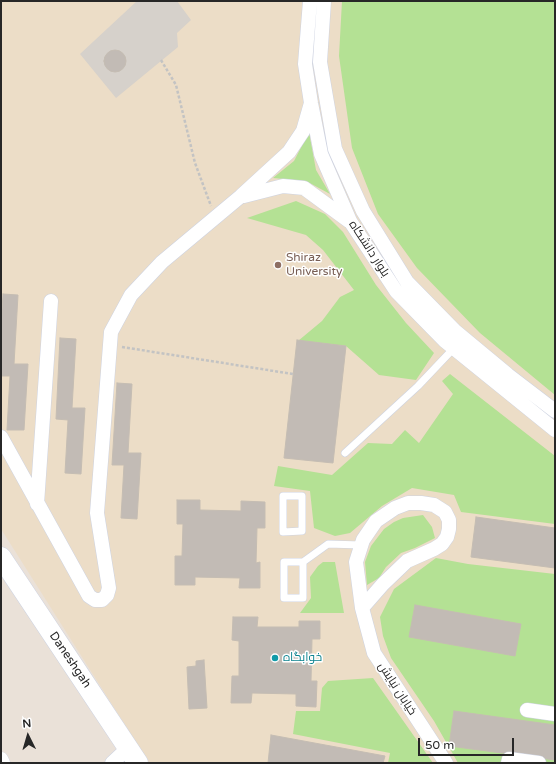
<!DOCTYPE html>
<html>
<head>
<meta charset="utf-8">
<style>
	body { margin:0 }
	#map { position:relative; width:556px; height:764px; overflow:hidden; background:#eae1d8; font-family:"Varela Round",sans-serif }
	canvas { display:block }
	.frame { position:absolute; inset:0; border:2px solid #272727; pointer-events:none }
	.north { position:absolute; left:8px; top:716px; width:40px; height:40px; -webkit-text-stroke:3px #fff; paint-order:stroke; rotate:355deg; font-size:11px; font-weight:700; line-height:16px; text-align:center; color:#272727 }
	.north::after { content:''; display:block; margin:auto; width:14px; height:18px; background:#272727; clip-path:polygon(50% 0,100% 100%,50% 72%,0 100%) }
	.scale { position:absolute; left:418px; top:738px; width:96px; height:18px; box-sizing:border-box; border:2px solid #272727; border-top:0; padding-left:5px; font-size:12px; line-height:14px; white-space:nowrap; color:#272727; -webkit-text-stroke:3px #fff; paint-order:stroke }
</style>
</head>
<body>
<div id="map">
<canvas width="556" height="764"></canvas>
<div class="frame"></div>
<div class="north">N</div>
<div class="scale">50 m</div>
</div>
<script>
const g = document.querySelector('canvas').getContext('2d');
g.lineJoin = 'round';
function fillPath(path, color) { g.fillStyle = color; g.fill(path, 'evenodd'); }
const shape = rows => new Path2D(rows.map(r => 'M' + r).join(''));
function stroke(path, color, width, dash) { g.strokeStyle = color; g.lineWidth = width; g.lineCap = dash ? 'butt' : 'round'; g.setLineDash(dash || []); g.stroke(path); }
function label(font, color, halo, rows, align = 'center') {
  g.font = font + ' "Varela Round",Cairo,sans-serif'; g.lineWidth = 3; g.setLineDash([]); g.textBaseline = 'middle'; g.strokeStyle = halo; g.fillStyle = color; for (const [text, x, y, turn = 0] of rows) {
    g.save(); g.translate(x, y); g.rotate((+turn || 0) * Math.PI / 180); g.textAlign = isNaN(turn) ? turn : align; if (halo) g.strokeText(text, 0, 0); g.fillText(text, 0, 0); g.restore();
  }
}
const education = shape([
	[1,1,555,1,555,763,149,763,1,529]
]);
const green = shape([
	[342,1,555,1,555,395,480,333,417,268,378,214,352,148,339,56],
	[309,132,316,170,330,194,306,181,273,178,294,161],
	[296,201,325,214,343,232,376,285,406,323,434,353,416,380,379,375,346,346,298,341,322,321,340,297,354,290,323,250,306,235,247,218],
	[450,374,555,456,555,524,461,512,454,495,412,488,382,506,350,533,335,536,314,528,310,491,274,486,278,466,332,475,368,443,392,444,405,430,419,443,453,394,442,381],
	[423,515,432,527,435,538,415,548,401,553,386,567,379,578,367,585,365,562,371,546,384,529,394,522,403,518],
	[436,558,468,564,555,574,555,763,458,763,434,721,391,658,383,636,380,617,394,589],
	[323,562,335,562,344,613,300,613,311,598,310,577,318,566],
	[373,678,433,763,388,763,390,753,293,734,296,711,320,711,322,688,328,681]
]);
const plaza = shape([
	[137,1,177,1,191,20,177,33,178,47,116,98,80,54]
]);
const building = shape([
	'104 61a11 11 0 1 1 22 0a11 11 0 1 1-22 0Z',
	[3,294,18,295,14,364,28,364,24,430,7,430,10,376,1,376,1,325,3,294],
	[60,338,76,339,72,408,85,408,81,474,65,473,68,420,56,419,60,338],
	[297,340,346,346,333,463,284,458,297,340],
	[117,383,132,384,128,453,141,453,137,519,121,518,124,465,112,465,117,383],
	[177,500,200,500,200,510,241,511,241,501,265,502,265,528,257,528,256,563,260,562,260,588,239,588,240,578,195,577,195,585,175,585,175,556,182,556,183,524,177,524,177,500],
	[476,517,555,528,555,568,471,557,476,517],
	[415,605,521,624,515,656,409,637,415,605],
	[233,617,258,617,257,627,299,627,299,621,320,621,320,639,312,639,311,681,317,681,316,707,296,706,296,694,252,693,251,703,231,703,232,676,239,676,239,641,232,640,233,617],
	[204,660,207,708,189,709,187,667,196,666,196,661,204,660],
	[454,711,555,725,555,760,449,746,454,711],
	[271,735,385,756,383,763,268,763,271,735]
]);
const path = shape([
	[161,60,176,85,195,163,211,206],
	[122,347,293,374]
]);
const lane = shape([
	[345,453,418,386,454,348],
	[283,496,302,496,302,531,283,532,283,496],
	[303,562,303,598,284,598,284,562,303,562,328,544,361,545]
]);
const street = shape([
	[310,1,305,64,311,103,321,154,350,221,396,291,445,341,555,430],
	[324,1,320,62,335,149,363,211,407,282,455,331,508,375,555,411],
	[244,196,283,186,304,188,349,221],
	[1,437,89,596,95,600,102,600,107,595,109,588,97,513,111,332,131,295,162,262,241,196,289,152,303,131,311,103],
	[37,504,51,301],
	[362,608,383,584,407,561,434,549,442,544,447,537,449,529,449,520,445,512,434,505,421,503,408,503,395,508,376,521,363,540,356,562,362,608,374,653,446,763],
	[527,710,555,714],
	[1,759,3,763],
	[112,763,128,748],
	[508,763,509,759,539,763]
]);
const secondary = shape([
	[1,557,138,763]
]);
const markers = [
	[278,265,4,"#8d6e63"],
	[275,658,4,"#0f9aa8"]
];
const streetNames = [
	["بلوار دانشکاه",369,249,57],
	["Daneshgah",70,660,56],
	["خیابان نیایش",397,689,57]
];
const educationNames = [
	["Shiraz",286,258],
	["University",286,272]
];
const cultureNames = [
	["خوابگاه",283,658]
];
fillPath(education, '#ecddc7');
fillPath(green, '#b4e194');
fillPath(plaza, '#d6d1cb');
fillPath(building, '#c2bbb5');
stroke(building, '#c5bdb3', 1);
stroke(lane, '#ced3e1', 8);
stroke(street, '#ced3e1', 15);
stroke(secondary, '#ced3e1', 21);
stroke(path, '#c3c3c3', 2.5, [3, 2]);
stroke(lane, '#fff', 7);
stroke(street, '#fff', 14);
stroke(secondary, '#fff', 20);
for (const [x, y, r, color] of markers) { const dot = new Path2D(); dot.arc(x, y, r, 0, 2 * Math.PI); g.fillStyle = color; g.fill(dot); stroke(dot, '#fff', 1.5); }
label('12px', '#272727', '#fff', streetNames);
label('12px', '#785e54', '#fff', educationNames, 'left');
label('12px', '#0d838f', '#fff', cultureNames, 'left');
</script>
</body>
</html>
